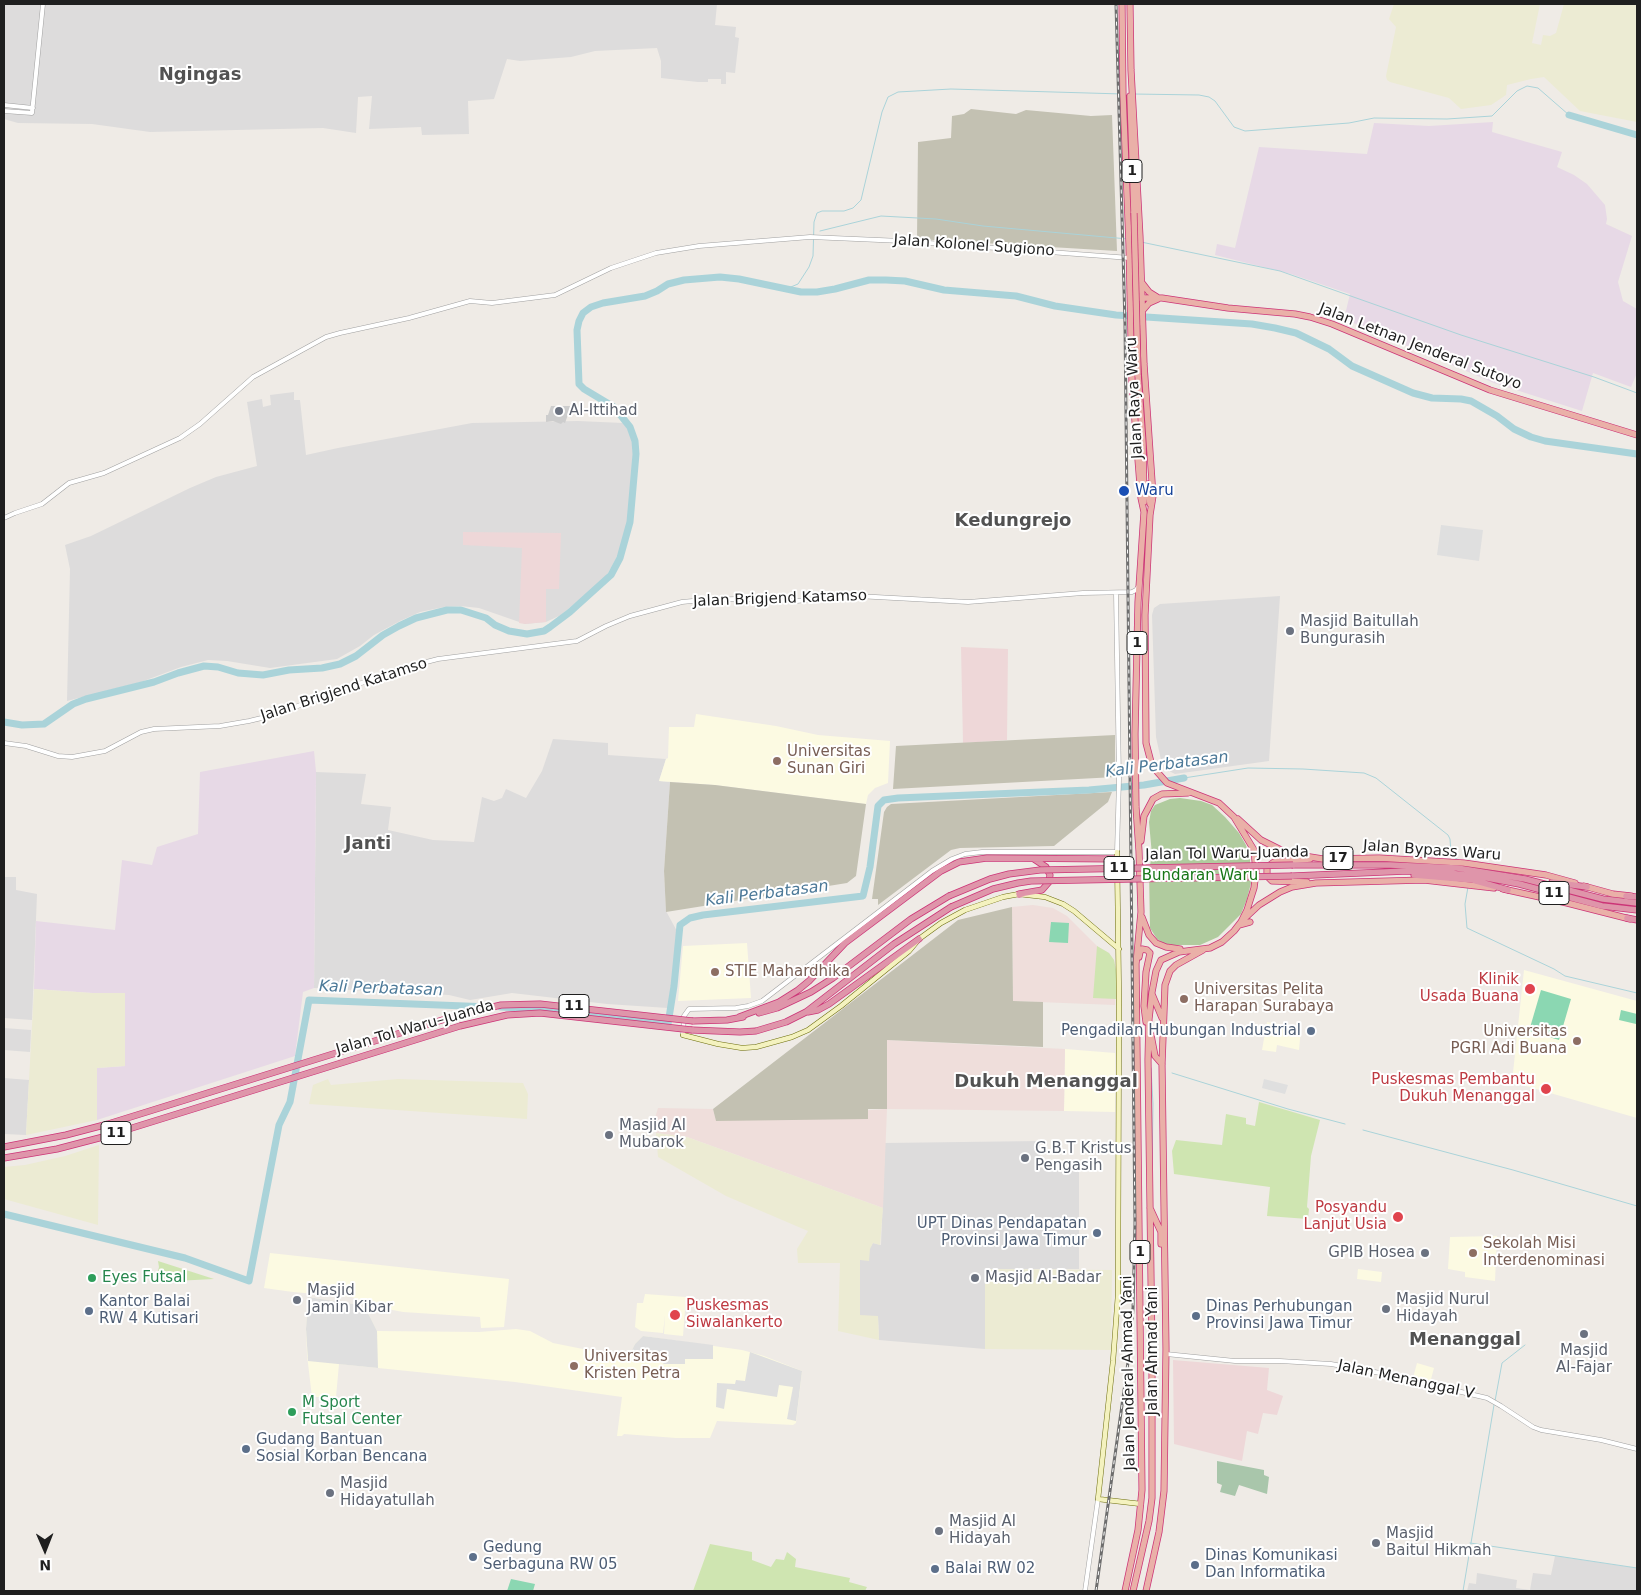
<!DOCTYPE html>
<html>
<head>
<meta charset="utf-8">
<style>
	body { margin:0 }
	#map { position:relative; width:1641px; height:1595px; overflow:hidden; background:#efebe6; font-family:"DejaVu Sans",sans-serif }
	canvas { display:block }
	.frame { position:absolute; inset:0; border:5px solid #1f1f1f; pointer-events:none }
	.north { position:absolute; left:20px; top:1525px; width:50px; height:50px; -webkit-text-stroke:4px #fff; paint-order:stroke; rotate:179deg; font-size:14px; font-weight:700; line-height:20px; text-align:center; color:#1f1f1f }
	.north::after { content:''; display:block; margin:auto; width:18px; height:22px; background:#1f1f1f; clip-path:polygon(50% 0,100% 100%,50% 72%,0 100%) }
</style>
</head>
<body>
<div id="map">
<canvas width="1641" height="1595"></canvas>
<div class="frame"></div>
<div class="north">N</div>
</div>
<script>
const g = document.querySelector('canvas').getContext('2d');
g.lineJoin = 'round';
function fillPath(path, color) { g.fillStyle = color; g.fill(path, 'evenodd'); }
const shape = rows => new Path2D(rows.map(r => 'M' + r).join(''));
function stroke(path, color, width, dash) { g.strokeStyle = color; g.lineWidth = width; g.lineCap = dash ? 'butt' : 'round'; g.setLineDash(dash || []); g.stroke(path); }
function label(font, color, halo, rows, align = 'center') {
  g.font = font + ' "DejaVu Sans",sans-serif'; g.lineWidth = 4; g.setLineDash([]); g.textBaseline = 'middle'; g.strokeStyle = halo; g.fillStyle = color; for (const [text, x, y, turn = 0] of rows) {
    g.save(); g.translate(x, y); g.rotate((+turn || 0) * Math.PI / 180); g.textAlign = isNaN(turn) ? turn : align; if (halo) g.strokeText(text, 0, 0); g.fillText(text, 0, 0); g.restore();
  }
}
const residential = shape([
	[4,4,717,4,715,25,736,27,735,37,739,38,735,73,726,72,726,84,721,84,721,79,708,79,708,82,698,82,661,78,661,61,657,48,595,51,571,57,520,61,507,59,494,99,468,101,469,134,422,135,421,127,369,129,372,96,358,97,356,133,323,128,150,132,92,124,18,123,4,119],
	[294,392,294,400,300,400,306,455,338,448,472,423,578,421,623,423,632,435,633,453,629,518,627,536,611,568,604,579,561,615,546,622,525,624,479,608,460,606,444,607,420,612,400,621,374,635,360,646,337,659,270,668,227,661,208,660,181,667,141,682,67,701,70,569,65,545,91,536,190,488,216,477,257,466,247,402,262,399,263,407,271,405,270,395],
	[1280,596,1269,761,1175,774,1169,771,1161,760,1156,737,1152,615,1154,608,1160,604],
	[553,739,608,743,608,755,666,759,659,781,670,782,664,871,666,911,678,933,668,1008,607,1004,512,993,470,1000,449,995,314,988,316,772,366,774,361,804,391,807,388,830,433,840,474,842,482,797,494,801,502,798,506,789,526,798,542,771],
	[4,877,16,877,16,890,37,894,32,1020,4,1018],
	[4,1028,31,1030,30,1052,4,1050],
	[4,1078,29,1080,26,1135,4,1134],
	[1040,1141,1040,1168,1079,1170,1079,1269,985,1269,985,1349,879,1340,878,1317,860,1316,860,1259,873,1243,881,1245,885,1143],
	[1555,1556,1637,1568,1637,1591,1467,1591,1469,1583,1476,1584,1477,1573,1517,1580,1516,1588,1530,1590,1533,1573,1551,1575]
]);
const commercial = shape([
	[463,532,561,533,559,589,546,589,546,622,525,624,519,623,522,548,463,545],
	[961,647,1008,649,1007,740,963,743],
	[1173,1360,1269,1368,1267,1390,1283,1396,1277,1415,1263,1413,1258,1434,1247,1431,1242,1461,1174,1444]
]);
const industrial = shape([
	[1493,122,1492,132,1562,152,1557,167,1574,175,1587,184,1605,205,1607,219,1606,224,1632,236,1618,282,1623,301,1637,309,1637,373,1631,387,1593,373,1582,411,1494,383,1344,319,1350,294,1291,274,1215,255,1217,244,1235,248,1259,147,1367,154,1374,123,1429,126],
	[314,751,316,772,314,988,303,992,295,1056,97,1120,97,1068,125,1066,125,993,92,993,34,989,36,921,115,930,122,860,152,865,157,847,198,834,200,772]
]);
const education = shape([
	[696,714,776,726,818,735,890,741,888,783,875,788,868,795,866,804,715,785,659,781,666,759,668,758,669,727,694,727],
	[747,943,751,998,678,1001,683,946],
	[1524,970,1637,1001,1637,1118,1512,1082],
	[1267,1022,1301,1028,1299,1050,1277,1045,1276,1052,1262,1050],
	[1065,1049,1115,1053,1115,1112,1064,1111],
	[1497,1236,1495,1281,1465,1277,1465,1272,1448,1269,1450,1237],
	[270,1253,509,1279,504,1327,481,1328,480,1317,403,1312,372,1306,363,1301,351,1297,293,1292,264,1288],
	[1358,1269,1382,1272,1381,1282,1357,1279],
	[645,1294,686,1297,683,1336,664,1334,665,1315,663,1333,641,1331,635,1327,637,1303,643,1303],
	[308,1297,360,1305,369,1315,377,1331,479,1332,516,1329,530,1331,553,1343,628,1358,635,1344,643,1336,742,1350,764,1356,802,1371,796,1423,793,1425,717,1421,710,1438,676,1438,624,1434,622,1436,617,1436,622,1397,515,1382,339,1364,336,1397,312,1397,307,1355,306,1329],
	[1417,1363,1434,1368,1430,1383,1413,1378]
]);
const religious = shape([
	[551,406,571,406,565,423,563,422,561,424,553,421,546,422,546,415,548,415]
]);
const military = shape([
	[1033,905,1053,908,1067,916,1097,946,1109,953,1114,960,1116,970,1115,1005,1013,1001,1012,907],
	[887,1040,1065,1049,1064,1111,887,1109,883,1208,687,1137,656,1133,654,1121,658,1108,713,1109,716,1121,886,1109]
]);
const construction = shape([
	[971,109,1016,114,1026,110,1091,116,1112,115,1117,251,917,239,918,142,951,138,952,116,964,114],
	[1115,735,1115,777,893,789,896,746],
	[670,782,715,785,866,804,856,876,847,883,666,912,664,871],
	[1112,792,1108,802,1054,846,960,848,951,850,878,905,878,899,872,899,884,812,887,807,891,804],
	[1012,907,1013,1001,1043,1002,1043,1047,887,1040,887,1109,868,1109,868,1119,716,1121,713,1109,958,920]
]);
const farmland = shape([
	[1394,4,1540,4,1532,43,1541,45,1543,35,1550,36,1556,33,1564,4,1637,4,1637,122,1580,111,1544,77,1531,79,1507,85,1506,95,1491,105,1461,109,1449,98,1390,82,1387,80,1386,76,1396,27,1389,19],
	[34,989,92,993,125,993,125,1066,97,1068,97,1120,26,1135],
	[328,1079,331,1085,398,1079,523,1083,528,1094,527,1119,309,1104,313,1085],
	[656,1133,687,1137,883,1208,880,1245,873,1243,870,1249,869,1261,860,1260,860,1315,878,1316,879,1340,838,1331,840,1263,798,1263,797,1249,808,1231,726,1196,658,1157],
	[99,1145,98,1225,4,1199,4,1167,25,1165,65,1156],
	[985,1269,1112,1270,1111,1350,985,1349]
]);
const grass = shape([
	[1097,946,1109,953,1114,960,1116,970,1116,999,1093,998],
	[1259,1102,1320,1120,1311,1156,1307,1207,1309,1209,1308,1219,1267,1216,1270,1187,1174,1174,1172,1151,1176,1140,1222,1145,1226,1114,1246,1118,1246,1124,1255,1126],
	[158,1261,214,1279,155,1282,159,1267],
	[710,1544,752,1552,752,1560,771,1567,776,1559,784,1560,787,1552,796,1559,795,1567,850,1578,849,1582,867,1587,865,1591,693,1591]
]);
const forest = shape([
	[1180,798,1201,801,1212,805,1225,817,1239,833,1246,845,1250,859,1251,883,1247,899,1241,914,1218,937,1200,945,1171,945,1163,943,1157,939,1150,928,1149,870,1152,855,1149,822,1151,811,1155,805,1170,799]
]);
const cemetery = shape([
	[1217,1461,1264,1470,1264,1475,1269,1477,1267,1494,1239,1485,1235,1496,1220,1492,1222,1485,1217,1483]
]);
const pitch = shape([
	[1051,922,1069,923,1068,943,1049,942],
	[1541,990,1571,999,1559,1040,1529,1031],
	[1621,1010,1637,1014,1636,1024,1619,1020],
	[511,1579,535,1584,533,1591,507,1591]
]);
const parking = shape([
	[1441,525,1483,530,1479,561,1437,555],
	[1264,1079,1288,1085,1285,1094,1262,1088],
	[308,1297,360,1305,369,1315,377,1331,378,1368,308,1361,306,1329],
	[643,1336,713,1345,713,1359,685,1359,685,1364,664,1364,658,1359,656,1354,630,1354,635,1344],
	[750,1352,802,1371,796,1421,787,1419,793,1387,779,1385,777,1397,727,1389,724,1409,716,1407,717,1383,735,1384,736,1380,745,1381]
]);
const stream = shape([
	[1133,94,1199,95,1209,97,1215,101,1234,127,1245,131,1349,123,1374,118,1447,119,1492,116,1517,91,1527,86,1538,88,1569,115],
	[820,231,881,216,936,219,983,226,1128,239],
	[1141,242,1280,271,1461,335,1594,377,1637,393],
	[786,289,798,284,809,267,813,256,814,222,817,213,822,211,844,211,853,208,861,200,882,112,888,97,898,92,951,89,1122,94],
	[1184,778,1248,768,1303,769,1364,773,1376,778,1448,835,1450,839,1451,854,1455,858,1459,860],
	[1468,887,1465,904,1467,928,1554,969,1565,976,1637,993],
	[1151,1068,1153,1104,1152,1168],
	[1172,1073,1288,1109,1345,1124],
	[1363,1130,1513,1170,1637,1206],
	[1495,1401,1502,1363,1525,1345],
	[1470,1543,1637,1568],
	[1463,1591,1494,1405]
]);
const river = shape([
	[1569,115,1637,135],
	[4,722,22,725,44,724,73,704,86,699,154,682,178,673,204,666,218,667,238,673,263,675,289,670,322,668,340,664,356,656,383,635,399,626,416,618,447,610,461,610,486,618,495,625,509,631,527,634,544,631,550,627,570,612,611,575,620,558,630,522,636,454,635,441,630,427,614,407,584,389,579,384,577,330,579,321,583,313,591,307,603,303,645,296,657,291,668,284,684,280,720,277,739,279,801,292,817,292,835,289,869,280,886,280,905,281,944,290,1016,296,1055,306,1116,315,1252,324,1275,328,1296,333,1329,349,1352,366,1413,393,1432,398,1461,399,1471,401,1497,416,1514,429,1531,437,1545,441,1637,454],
	[501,1007,588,1012,668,1024,674,986,680,925,690,918,703,915,863,896,870,867,878,806,884,800,898,798,1089,790,1144,785,1184,778],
	[4,1214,185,1258,249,1281,279,1125,290,1102,309,1000,491,1007]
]);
const tertiary = shape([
	[4,105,33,108],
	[4,111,32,113,43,4],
	[4,518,15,513,42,504,69,483,104,473,180,438,200,424,253,377,326,337,340,333,409,318,470,301,492,303,555,295,611,268,656,253,699,246,810,237,902,241,1130,258],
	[4,743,26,746,58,756,72,757,105,751,141,732,154,729,220,726,249,721,270,716,403,668,438,659,577,641,606,626,630,616,682,602,703,600,736,599,797,601,834,597,857,596,968,602,1083,593,1132,592,1136,590,1139,586],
	[683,1035,684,1016,689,1009,736,1008,748,1006,762,1001,932,871,952,859,965,854,982,852,1117,852,1119,779,1116,593],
	[1166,1354,1235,1361,1280,1361,1331,1364,1380,1373,1487,1398,1501,1406,1533,1427,1541,1430,1601,1440,1637,1449],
	[1085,1591,1098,1499]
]);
const secondary = shape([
	[1117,852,1119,1000,1118,1295,1113,1361,1098,1499,1141,1504],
	[683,1035,718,1044,742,1048,756,1047,792,1037,808,1030,841,1006,909,951,919,939,941,923,965,910,1003,897,1019,894,1045,897,1063,904,1074,911,1119,949]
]);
const trunk = shape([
	[1122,4,1123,96,1129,244,1132,383,1141,498,1144,512,1138,602,1135,734,1136,807,1139,851,1141,912,1136,964,1142,1490,1138,1530,1125,1591],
	[1130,4,1131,70,1140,237,1144,364,1153,496,1150,515,1145,615,1146,743,1152,766,1167,783,1219,803,1234,817,1254,850,1256,872,1254,888,1247,910,1241,922,1234,931,1222,942,1210,948,1179,952,1161,960,1156,971,1152,992,1149,1019,1148,1060,1152,1350,1152,1498,1149,1521,1133,1591],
	[1130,96,1134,213],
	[1142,283,1149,292,1157,297],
	[1139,298,1162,298,1228,308,1295,314,1310,317,1332,324,1490,390,1637,435],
	[1143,310,1149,303,1158,299],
	[1138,375,1143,444,1144,502],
	[1148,484,1150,504],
	[1238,819,1261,840,1281,850,1298,855,1323,859,1379,858,1464,863,1546,875,1575,883],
	[1141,841,1144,816,1153,799,1162,794,1188,793],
	[1307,882,1272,881,1267,876,1267,867,1274,862,1310,859],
	[1584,886,1613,894,1631,896],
	[1503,889,1567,903,1630,919],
	[1142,917,1149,935,1156,943,1166,947,1180,949],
	[1244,919,1259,905,1280,892,1292,887,1316,883,1424,880,1494,888],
	[1239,925,1250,922],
	[1139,957,1140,952,1142,949,1147,950,1150,953,1146,972,1144,1006,1146,1022],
	[1152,994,1162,1018],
	[1151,1035,1155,1056,1162,1064],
	[1150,1208,1161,1232,1161,1244],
	[1146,1591,1159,1532,1164,1491,1166,1349,1162,1064,1165,985,1170,971,1176,965,1203,950]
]);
const motorway = shape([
	[1293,865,1390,865,1457,868,1525,879,1603,899,1637,903],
	[1414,875,1473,880,1508,890],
	[1292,876,1408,871,1441,872,1482,877,1519,884,1602,906,1637,910],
	[1552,882,1587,887],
	[1019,894,1042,890,1049,882,1050,875,1046,867,1034,859],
	[1626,896,1637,897],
	[1627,918,1637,920],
	[808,1012,818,1010,829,1004,919,939],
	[759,1013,777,1008,811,992,833,978,911,919,949,896],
	[739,1017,779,1002,798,990,809,981,845,943,941,871,959,862,987,858,1117,859],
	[693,1021,727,1020,743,1017],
	[692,1030,740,1032,756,1031,786,1022,806,1012,894,944,951,907],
	[4,1147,66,1135,108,1124,455,1016],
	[4,1158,57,1149,103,1137,460,1026]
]);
const rail = shape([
	[1096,1591,1129,1355,1133,1309,1135,1223,1125,324,1116,4]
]);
const trunkBridge = shape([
	[1134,213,1138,375]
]);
const motorwayBridge = shape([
	[949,896,990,879,1009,874,1040,870,1293,865],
	[951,907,993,889,1018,883,1031,881,1292,876],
	[455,1016,501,1005,540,1004,693,1021],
	[460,1026,507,1015,540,1013,692,1030]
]);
const markers = [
	[559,411,5,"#6b7280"],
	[1124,491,6,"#1a4fb4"],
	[1290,631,5,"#6b7280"],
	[777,761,5,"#8d6e63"],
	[715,972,5,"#8d6e63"],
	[1530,989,6,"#e0444e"],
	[1184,999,5,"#8d6e63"],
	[1311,1031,5,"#5c6f8a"],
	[1577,1041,5,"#8d6e63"],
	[1546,1089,6,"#e0444e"],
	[609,1135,5,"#6b7280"],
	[1025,1158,5,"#6b7280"],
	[1398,1217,6,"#e0444e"],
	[1097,1233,5,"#5c6f8a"],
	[1425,1253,5,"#6b7280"],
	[1473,1253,5,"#8d6e63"],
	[92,1278,5,"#2e9e5b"],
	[975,1278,5,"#6b7280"],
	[297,1300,5,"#6b7280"],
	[1386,1309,5,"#6b7280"],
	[89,1311,5,"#5c6f8a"],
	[675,1315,6,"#e0444e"],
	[1196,1316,5,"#5c6f8a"],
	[1584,1334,5,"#6b7280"],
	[574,1366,5,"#8d6e63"],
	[292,1412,5,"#2e9e5b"],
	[246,1449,5,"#5c6f8a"],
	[330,1493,5,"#6b7280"],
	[939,1531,5,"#6b7280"],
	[1376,1543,5,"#6b7280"],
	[473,1557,5,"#5c6f8a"],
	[1195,1565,5,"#5c6f8a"],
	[935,1569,5,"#5c6f8a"]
];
const shields = [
	[1132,171,20],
	[1137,643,20],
	[1338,858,30],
	[1119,868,30],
	[1554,893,30],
	[574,1006,30],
	[116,1133,30],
	[1140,1252,20]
];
const shieldNames = [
	["1",1132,171],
	["1",1137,643],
	["17",1338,858],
	["11",1119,868],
	["11",1554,893],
	["11",574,1006],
	["11",116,1133],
	["1",1140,1252]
];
const streetNames = [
	["Jalan Kolonel Sugiono",974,246,4],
	["Jalan Letnan Jenderal Sutoyo",1420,347,21],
	["Jalan Raya Waru",1135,398,-93],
	["Jalan Brigjend Katamso",780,599,-2],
	["Jalan Brigjend Katamso",344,690,-18],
	["Jalan Bypass Waru",1432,851,4],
	["Jalan Tol Waru–Juanda",1227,854,-1],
	["Jalan Tol Waru–Juanda",415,1028,-16],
	["Jalan Ahmad Yani",1153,1351,-90],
	["Jalan Jenderal Ahmad Yani",1129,1373,-91],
	["Jalan Menanggal V",1406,1380,12]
];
const worshipNames = [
	["Al-Ittihad",569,411],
	["Masjid Baitullah",1300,622],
	["Bungurasih",1300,639],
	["Masjid Al",619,1126],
	["Mubarok",619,1143],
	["G.B.T Kristus",1035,1149],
	["Pengasih",1035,1166],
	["GPIB Hosea",1415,1253,"right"],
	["Masjid Al-Badar",985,1278],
	["Masjid",307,1291],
	["Jamin Kibar",307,1308],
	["Masjid Nurul",1396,1300],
	["Hidayah",1396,1317],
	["Masjid",1584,1351,"center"],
	["Al-Fajar",1584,1368,"center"],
	["Masjid",340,1484],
	["Hidayatullah",340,1501],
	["Masjid Al",949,1522],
	["Hidayah",949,1539],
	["Masjid",1386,1534],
	["Baitul Hikmah",1386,1551]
];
const transitNames = [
	["Waru",1135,491]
];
const educationNames = [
	["Universitas",787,752],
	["Sunan Giri",787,769],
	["STIE Mahardhika",725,972],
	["Universitas Pelita",1194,990],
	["Harapan Surabaya",1194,1007],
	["Universitas",1567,1032,"right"],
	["PGRI Adi Buana",1567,1049,"right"],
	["Sekolah Misi",1483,1244],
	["Interdenominasi",1483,1261],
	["Universitas",584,1357],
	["Kristen Petra",584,1374]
];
const parkNames = [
	["Bundaran Waru",1200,876]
];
const healthNames = [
	["Klinik",1519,980],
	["Usada Buana",1519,997],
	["Puskesmas Pembantu",1535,1080],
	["Dukuh Menanggal",1535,1097],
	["Posyandu",1387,1208],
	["Lanjut Usia",1387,1225],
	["Puskesmas",686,1306,"left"],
	["Siwalankerto",686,1323,"left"]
];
const serviceNames = [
	["Pengadilan Hubungan Industrial",1301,1031,"right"],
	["UPT Dinas Pendapatan",1087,1224,"right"],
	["Provinsi Jawa Timur",1087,1241,"right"],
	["Kantor Balai",99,1302],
	["RW 4 Kutisari",99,1319],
	["Dinas Perhubungan",1206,1307],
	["Provinsi Jawa Timur",1206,1324],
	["Gudang Bantuan",256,1440],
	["Sosial Korban Bencana",256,1457],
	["Gedung",483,1548],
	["Serbaguna RW 05",483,1565],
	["Dinas Komunikasi",1205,1556],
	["Dan Informatika",1205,1573],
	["Balai RW 02",945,1569]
];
const leisureNames = [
	["Eyes Futsal",102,1278],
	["M Sport",302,1403],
	["Futsal Center",302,1420]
];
const waterNames = [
	["Kali Perbatasan",1167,765,-7],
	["Kali Perbatasan",767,894,-7],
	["Kali Perbatasan",381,989,2]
];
const quarterNames = [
	["Ngingas",200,75],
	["Kedungrejo",1013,521],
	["Janti",368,844],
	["Dukuh Menanggal",1046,1082],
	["Menanggal",1465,1340]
];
fillPath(residential, '#dddcdc');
fillPath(commercial, '#eed7d8');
fillPath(industrial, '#e7d9e6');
fillPath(education, '#fcfae2');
fillPath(religious, '#cdcdcd');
fillPath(military, '#efdedb');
fillPath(construction, '#c3c1b2');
fillPath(farmland, '#ecebd3');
fillPath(grass, '#cfe5b1');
fillPath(forest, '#b0cb9e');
fillPath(cemetery, '#a9c6ab');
fillPath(pitch, '#8bd7b2');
fillPath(parking, '#dfdfdf');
stroke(stream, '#aad3d9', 1);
stroke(river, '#aad3d9', 7);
stroke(tertiary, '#a0a0a0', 5);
stroke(secondary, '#6d6e0e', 5.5);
stroke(trunk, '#cc3477', 7);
stroke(motorway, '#cc3477', 7);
stroke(tertiary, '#fff', 4);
stroke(secondary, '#f4f2bf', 4.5);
stroke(trunk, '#eab0a8', 5.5);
stroke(motorway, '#df95aa', 5.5);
stroke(rail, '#6d6d6d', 3);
stroke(rail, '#fff', 1, [4]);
stroke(trunkBridge, '#cc3477', 7, []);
stroke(motorwayBridge, '#cc3477', 7, []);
stroke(trunkBridge, '#eab0a8', 5.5);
stroke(motorwayBridge, '#df95aa', 5.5);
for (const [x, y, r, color] of markers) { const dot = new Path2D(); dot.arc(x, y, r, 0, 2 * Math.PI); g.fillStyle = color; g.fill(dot); stroke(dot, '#fff', 2); }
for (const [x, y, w] of shields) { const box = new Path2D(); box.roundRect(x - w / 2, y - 11.5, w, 23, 4); g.fillStyle = '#fff'; g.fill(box); stroke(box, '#1f1f1f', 1); }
label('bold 14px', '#1f1f1f', null, shieldNames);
label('15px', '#1f1f1f', '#fff', streetNames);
label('15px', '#5b616d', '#fff', worshipNames, 'left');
label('15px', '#164399', '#fff', transitNames, 'left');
label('15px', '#785e54', '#fff', educationNames, 'left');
label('15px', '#177515', '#fff', parkNames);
label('15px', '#be3a42', '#fff', healthNames, 'right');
label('15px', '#4e5e75', '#fff', serviceNames, 'left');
label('15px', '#27864d', '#fff', leisureNames, 'left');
label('italic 16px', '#4c7998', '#fff', waterNames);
label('bold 18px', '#525252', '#fff', quarterNames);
</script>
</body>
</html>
